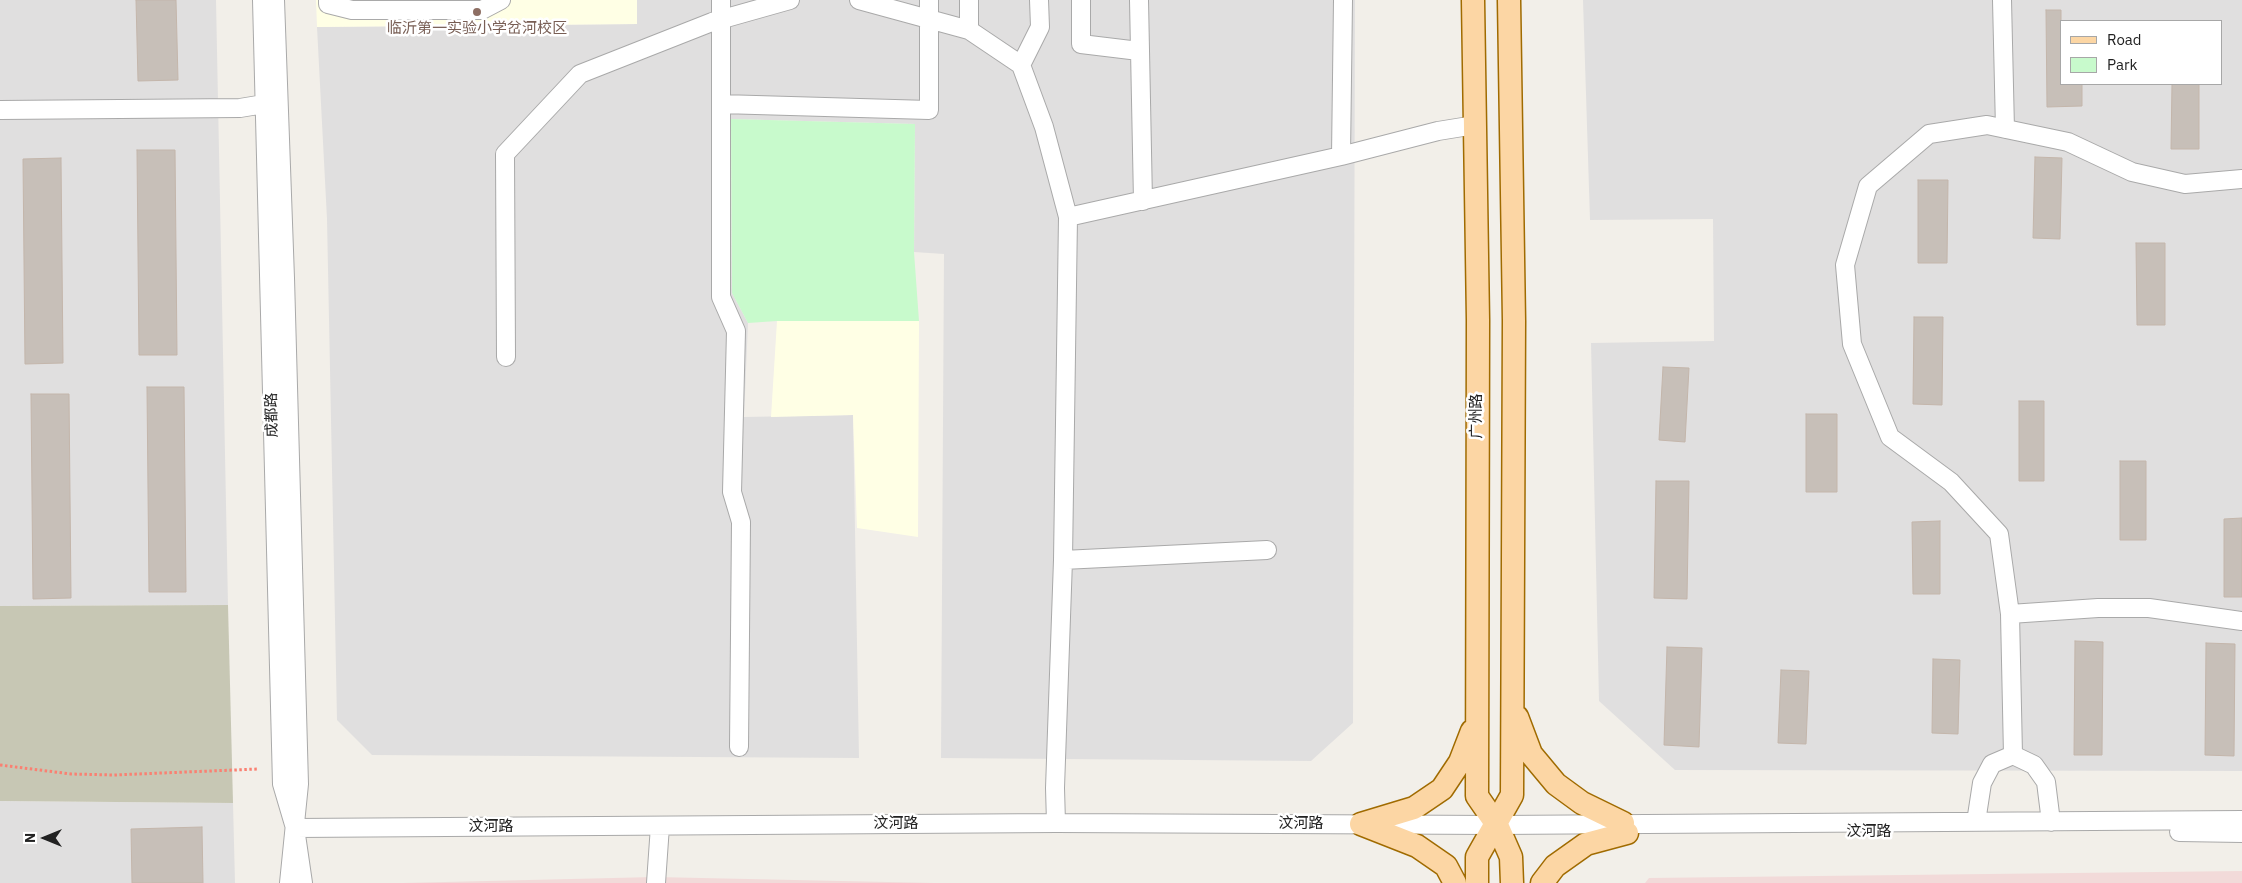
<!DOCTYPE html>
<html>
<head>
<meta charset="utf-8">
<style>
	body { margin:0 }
	#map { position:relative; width:2242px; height:883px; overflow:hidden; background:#f2efe9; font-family:"IBM Plex Sans",sans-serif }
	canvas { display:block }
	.legend { position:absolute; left:2060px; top:20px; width:162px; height:65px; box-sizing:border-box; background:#fff; border:1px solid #a7a7a7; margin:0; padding:6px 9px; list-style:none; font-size:15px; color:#222 }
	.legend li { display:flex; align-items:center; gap:10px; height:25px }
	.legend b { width:25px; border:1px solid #a7a7a7 }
	.north { position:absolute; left:20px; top:813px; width:50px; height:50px; -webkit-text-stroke:4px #fff; paint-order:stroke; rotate:270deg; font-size:14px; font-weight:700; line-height:20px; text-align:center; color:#222 }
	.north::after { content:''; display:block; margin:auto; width:18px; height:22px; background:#222; clip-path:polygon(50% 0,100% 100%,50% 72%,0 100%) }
</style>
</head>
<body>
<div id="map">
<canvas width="2242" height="883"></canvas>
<ul class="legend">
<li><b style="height:6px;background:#fcd6a4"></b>Road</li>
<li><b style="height:14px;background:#c8facc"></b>Park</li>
</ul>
<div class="north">N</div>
</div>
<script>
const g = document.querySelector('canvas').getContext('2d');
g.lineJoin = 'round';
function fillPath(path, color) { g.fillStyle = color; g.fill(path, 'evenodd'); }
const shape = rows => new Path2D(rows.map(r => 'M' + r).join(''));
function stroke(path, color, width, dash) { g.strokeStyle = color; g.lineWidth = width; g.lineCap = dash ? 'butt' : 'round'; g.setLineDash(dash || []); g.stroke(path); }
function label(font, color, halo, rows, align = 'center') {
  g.font = font + ' "IBM Plex Sans","Noto Sans SC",sans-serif'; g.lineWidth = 5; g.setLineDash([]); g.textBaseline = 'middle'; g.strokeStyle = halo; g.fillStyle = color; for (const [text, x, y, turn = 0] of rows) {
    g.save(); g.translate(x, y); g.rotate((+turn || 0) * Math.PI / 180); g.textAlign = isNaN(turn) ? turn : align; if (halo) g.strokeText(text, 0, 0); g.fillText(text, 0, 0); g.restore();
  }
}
const residential = shape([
	[0,0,216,0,228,605,0,606],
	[637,0,1355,0,1353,723,1311,761,941,758,944,254,914,252,915,124,731,119,732,293,748,323,744,417,853,415,859,758,372,755,337,720,327,219,317,27,637,24],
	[1583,0,2242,0,2242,771,1675,770,1599,701,1591,343,1714,341,1713,219,1590,220],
	[2061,21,2221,21,2221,84,2061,84],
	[0,801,233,803,235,883,0,883]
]);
const commercial = shape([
	[2242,871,2242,883,1645,883,1649,878],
	[655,877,934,883,403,883]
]);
const education = shape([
	[316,0,637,0,637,24,317,27],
	[777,321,919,321,918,537,857,528,853,415,771,417]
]);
const construction = shape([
	[228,605,233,803,0,801,0,606]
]);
const park = shape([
	[731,119,915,124,914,252,919,321,777,321,748,323,732,293]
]);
const building = shape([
	[136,0,176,0,178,80,138,81,136,0],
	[2046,10,2061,10,2061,84,2082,84,2082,106,2047,107,2046,10],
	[2172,84,2199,84,2199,149,2171,149,2172,84],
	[137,150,175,150,177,355,139,355,137,150],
	[2035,157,2062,158,2060,239,2033,238,2035,157],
	[61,158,63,363,25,364,23,159,61,158],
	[1918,180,1948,180,1947,263,1918,263,1918,180],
	[2136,243,2165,243,2165,325,2137,325,2136,243],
	[1914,317,1943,317,1942,405,1913,404,1914,317],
	[1663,367,1689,368,1685,442,1659,440,1663,367],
	[147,387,184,387,186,592,149,592,147,387],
	[31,394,69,394,71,598,33,599,31,394],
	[2019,401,2044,401,2044,481,2019,481,2019,401],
	[1806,414,1837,414,1837,492,1806,492,1806,414],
	[2120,461,2146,461,2146,540,2120,540,2120,461],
	[1656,481,1689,481,1687,599,1654,598,1656,481],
	[2242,518,2242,597,2224,597,2224,519,2242,518],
	[1940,521,1940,594,1913,594,1912,522,1940,521],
	[2075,641,2103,642,2102,755,2074,755,2075,641],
	[2206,643,2235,644,2234,756,2205,755,2206,643],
	[1667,647,1702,648,1699,747,1664,745,1667,647],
	[1933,659,1960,660,1958,734,1932,733,1933,659],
	[1781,670,1809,671,1806,744,1778,743,1781,670],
	[202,827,203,883,132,883,131,829,202,827]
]);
const path = shape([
	[0,765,71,774,114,775,258,769]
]);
const minor = shape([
	[262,0,282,784,295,828,303,883],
	[275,0,285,278,299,784,289,883],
	[328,0,328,4,352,10,482,10,501,0],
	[721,0,721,297,736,331,732,492,741,522,739,747],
	[859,0,969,30,1021,65,1044,127,1068,217,1341,156,1438,131,1475,125],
	[969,0,969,30],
	[1081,0,1081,44,1139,51],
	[1139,0,1143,201],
	[2002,0,2005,129],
	[1021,65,1040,27,1039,0],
	[721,104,929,110,929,0],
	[0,110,240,108,264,104],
	[1341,156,1343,0],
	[506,357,505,154,580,74,712,22,790,0],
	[1063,560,1267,550],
	[2010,614,2098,608,2149,608,2242,621],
	[2013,755,2010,614,1999,534,1951,482,1890,437,1852,344,1845,265,1868,186,1929,134,1987,125,2068,142,2132,172,2185,184,2242,179],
	[1976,822,1982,783,1992,764,2013,755,2034,765,2046,782,2051,822],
	[1056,823,1055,788,1063,560,1068,217],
	[295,828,1056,823,1497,825,2242,820],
	[2179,832,2242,833],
	[656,883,660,826]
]);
const major = shape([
	[1473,0,1478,320,1477,796,1497,825,1511,857,1512,883],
	[1517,717,1531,754,1556,784,1582,803,1623,823],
	[1361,824,1414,808,1442,789,1460,762,1472,731],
	[1361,824,1417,846,1446,866,1455,883],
	[1477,883,1477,857,1512,795,1514,321,1509,0],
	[1542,883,1555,866,1586,844,1627,833]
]);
const markers = [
	[477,12,5,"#8d6e63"]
];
const educationNames = [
	["临沂第一实验小学岔河校区",477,29]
];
const streetNames = [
	["成都路",272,415,-91],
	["广州路",1477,416,-90],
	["汶河路",896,824],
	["汶河路",1301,824],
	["汶河路",491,827],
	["汶河路",1869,832]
];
fillPath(residential, '#e0dfdf');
fillPath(commercial, '#f2dad9');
fillPath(education, '#ffffe5');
fillPath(construction, '#c7c7b4');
fillPath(park, '#c8facc');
fillPath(building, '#c7bfb8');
stroke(building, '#c4b6ab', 1);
stroke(minor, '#a9a9a9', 20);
stroke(major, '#a06b00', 25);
stroke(path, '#fa8072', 3, [2.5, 2.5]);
stroke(minor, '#fff', 18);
stroke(major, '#fcd6a4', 22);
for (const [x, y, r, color] of markers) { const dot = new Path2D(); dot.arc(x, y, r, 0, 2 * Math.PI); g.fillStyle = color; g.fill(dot); stroke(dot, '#fff', 2); }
label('15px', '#785e54', '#fff', educationNames);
label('15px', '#222', '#fff', streetNames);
</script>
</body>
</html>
